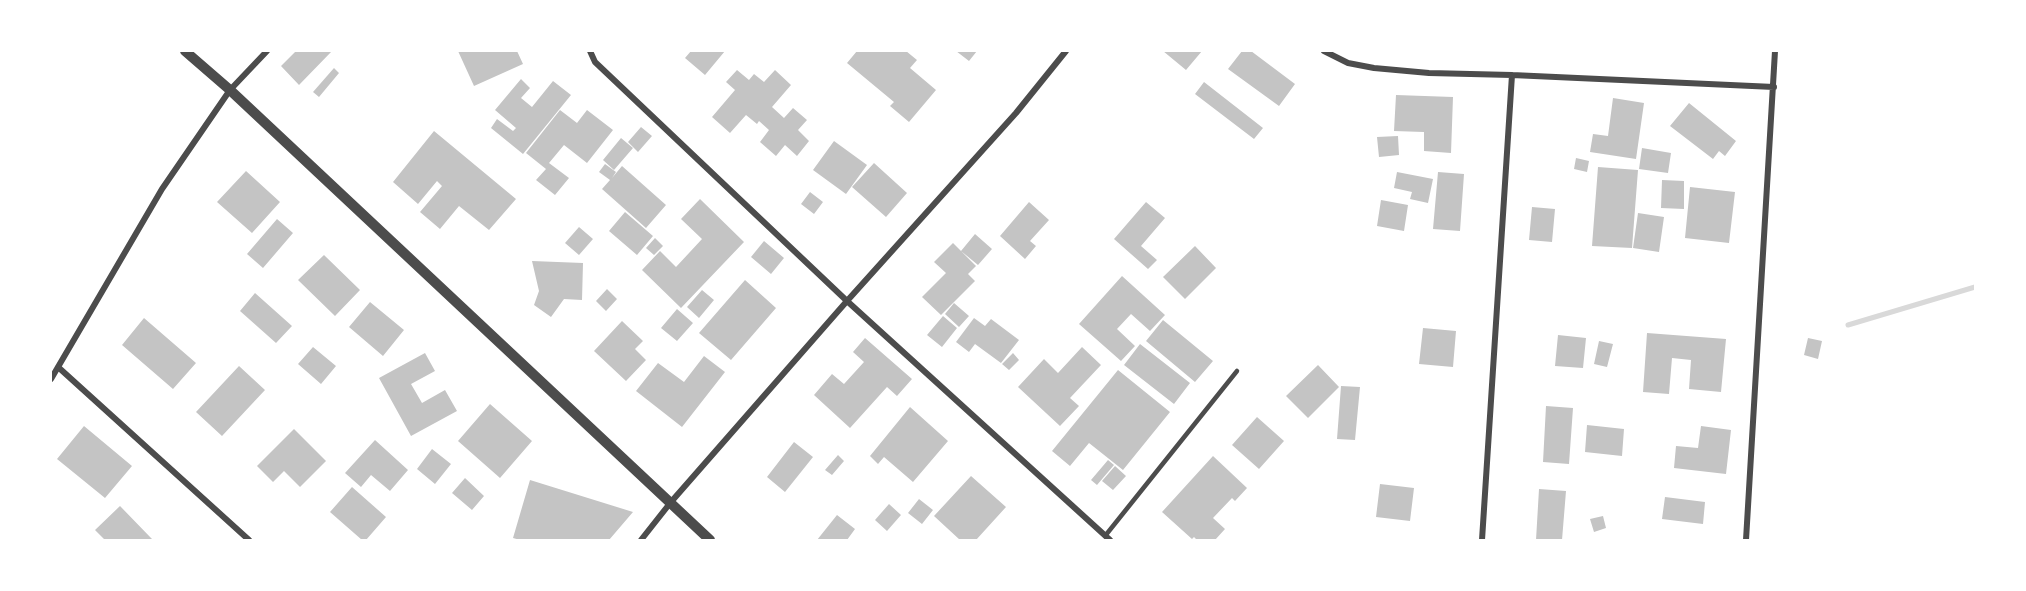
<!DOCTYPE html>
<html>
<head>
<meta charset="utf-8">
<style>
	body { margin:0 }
	#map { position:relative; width:2026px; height:591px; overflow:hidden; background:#fff; font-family:"Asap Condensed",sans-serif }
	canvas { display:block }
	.frame { position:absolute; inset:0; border:52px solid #fff; pointer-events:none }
</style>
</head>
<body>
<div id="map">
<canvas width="2026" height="591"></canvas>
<div class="frame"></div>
</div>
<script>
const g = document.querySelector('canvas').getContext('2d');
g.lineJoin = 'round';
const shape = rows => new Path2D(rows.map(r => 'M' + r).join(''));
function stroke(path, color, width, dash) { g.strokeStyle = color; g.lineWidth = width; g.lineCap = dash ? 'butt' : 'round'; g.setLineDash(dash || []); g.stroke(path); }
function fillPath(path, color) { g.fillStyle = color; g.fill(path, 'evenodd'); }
const stream = shape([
	[1848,325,1975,287]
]);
const building = shape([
	[296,51,332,51,299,85,281,66],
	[458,51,517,51,523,64,474,86],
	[691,51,725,51,705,75,685,58],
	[857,51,906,51,917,60,910,68,936,90,909,122,890,106,894,102,847,63],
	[956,51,977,51,969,61],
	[1163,51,1202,51,1186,70],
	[1242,51,1251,51,1295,84,1279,106,1228,69],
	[334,68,339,73,319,97,313,92],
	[737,70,749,80,754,74,764,82,775,70,791,85,772,107,784,118,793,108,807,120,798,130,809,141,797,156,785,145,776,156,760,142,769,130,759,121,757,124,746,115,730,133,712,117,735,90,726,82],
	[521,79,530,88,521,98,532,107,553,81,571,95,523,154,491,128,497,119,513,131,516,128,495,110],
	[1204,82,1263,128,1254,139,1195,94],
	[1396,95,1453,97,1451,153,1424,151,1424,132,1394,131],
	[1613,98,1644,103,1636,159,1590,152,1593,134,1608,136],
	[1689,103,1736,141,1725,156,1719,151,1713,159,1670,126],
	[560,110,577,123,587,110,613,130,587,163,564,145,549,163,569,178,555,195,536,180,546,169,526,153],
	[641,127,652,136,638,152,628,142],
	[434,131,516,199,489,230,459,206,440,229,420,212,442,186,437,181,418,204,393,182],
	[1398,136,1399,155,1379,157,1377,137],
	[621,138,633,148,614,170,603,160],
	[834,141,867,165,846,194,813,170],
	[1642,148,1671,153,1668,173,1639,169],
	[1576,158,1589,161,1587,172,1574,169],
	[874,163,907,193,886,217,852,187],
	[605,164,616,172,612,178,622,166,666,205,646,228,602,189,610,180,599,172],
	[1598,167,1638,170,1632,248,1592,246],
	[246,171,280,202,252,233,217,202],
	[1397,172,1433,179,1428,203,1410,199,1412,192,1394,188],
	[1438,172,1464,174,1460,231,1433,229],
	[1662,180,1684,181,1684,209,1661,208],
	[1690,187,1735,192,1729,243,1685,238],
	[810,192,823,202,814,214,801,204],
	[700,199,744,242,681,308,642,270,660,251,676,267,702,239,681,219],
	[1381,200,1408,205,1404,231,1377,226],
	[1029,202,1049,220,1030,241,1036,246,1025,259,1000,236],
	[1146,202,1165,218,1141,246,1157,260,1148,269,1114,239],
	[1532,207,1555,209,1552,242,1529,240],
	[625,212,653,236,637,255,609,231],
	[1638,213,1664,217,1659,252,1633,248],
	[277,219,293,233,263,268,247,254],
	[579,227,593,239,579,255,565,243],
	[975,234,992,249,978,265,961,251],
	[655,238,663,246,654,255,646,248],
	[764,241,784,258,771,274,751,257],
	[953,243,976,266,968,274,975,281,941,315,922,297,946,273,934,262],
	[1195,246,1216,268,1185,299,1163,277],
	[324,255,360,290,335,316,298,280],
	[532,261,583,263,582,300,564,299,551,317,534,305,539,291],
	[1122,276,1165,315,1150,331,1131,314,1117,329,1135,346,1121,361,1079,324],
	[745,280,776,308,731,360,699,333],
	[607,289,617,299,606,311,596,301],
	[702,290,714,300,699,318,687,307],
	[255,293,292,326,276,343,240,311],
	[370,302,404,330,383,356,349,327],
	[954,303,969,316,959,327,945,314],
	[677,309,693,323,677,341,661,328],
	[943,316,957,328,942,347,927,335],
	[144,318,196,363,173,389,122,345],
	[974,318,985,326,991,319,1019,340,1001,363,975,344,969,352,956,342],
	[1163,320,1213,361,1195,382,1146,341],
	[622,321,643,341,635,349,646,360,626,381,594,351],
	[1423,328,1456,331,1453,367,1419,364],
	[1647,333,1726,339,1721,392,1689,389,1691,360,1672,358,1669,394,1643,392],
	[1558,335,1586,338,1583,368,1555,366],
	[865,338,912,379,897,396,887,387,850,428,814,395,832,374,844,384,864,362,853,352],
	[1808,338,1822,341,1818,359,1804,355],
	[1599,341,1613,344,1607,367,1594,364],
	[1140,344,1190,383,1174,404,1124,365],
	[313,347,336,366,321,384,298,364],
	[1082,347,1101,365,1070,398,1079,406,1060,426,1018,387,1044,359,1058,373],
	[425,353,435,371,411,384,422,403,445,390,457,411,411,436,379,378],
	[1013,353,1019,360,1009,370,1002,364],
	[704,356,725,372,682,427,636,391,658,363,684,382],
	[1318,365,1339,387,1308,418,1286,396],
	[239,366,265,390,222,436,196,412],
	[1118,370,1170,412,1123,470,1089,443,1070,466,1052,451],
	[1341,386,1360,387,1355,440,1337,439],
	[490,404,532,441,500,478,458,441],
	[1546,406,1573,408,1569,464,1543,462],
	[910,407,948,441,913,482,884,457,878,464,870,456],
	[1257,417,1284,441,1259,469,1232,445],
	[1587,425,1624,429,1622,456,1585,452],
	[84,426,132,466,105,498,57,459],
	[1701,426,1731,430,1726,474,1674,468,1676,446,1698,448],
	[294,429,326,461,300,487,284,471,273,482,257,466],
	[375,440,408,470,390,491,371,475,361,487,345,473],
	[794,442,813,457,785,492,767,477],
	[432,449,451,464,435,484,417,469],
	[838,455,844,461,832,475,825,470],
	[1213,456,1247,488,1235,501,1232,498,1213,518,1225,529,1215,540,1197,540,1194,537,1192,539,1162,512],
	[1108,460,1114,465,1097,485,1091,480],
	[1115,466,1126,476,1113,490,1102,481],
	[971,476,1006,507,976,540,960,540,934,516],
	[465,478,484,496,472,510,452,493],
	[530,480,633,512,609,540,520,540,513,538],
	[1380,484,1414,488,1410,521,1376,517],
	[352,487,386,517,366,540,362,540,330,512],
	[1539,489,1566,491,1562,540,1536,540],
	[1665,497,1705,502,1703,524,1662,519],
	[919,499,933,510,922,524,908,513],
	[889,504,901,515,887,531,875,520],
	[120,506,152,539,151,540,105,540,95,530],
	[837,515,855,529,847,540,817,540],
	[1603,516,1606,528,1594,532,1590,519]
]);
const service = shape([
	[1105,536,1237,371]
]);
const minor = shape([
	[590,51,595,62,847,301,1110,540],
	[1324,51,1348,63,1374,68,1429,73,1512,75,1774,87],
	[58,367,249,540],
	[51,379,162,189,230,90,267,51],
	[641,540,671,502,847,301,1016,113,1066,51],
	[1482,540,1512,75],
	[1746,540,1775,51]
]);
const tertiary = shape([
	[185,51,230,90,710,540]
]);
stroke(stream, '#d9d9d9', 5);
fillPath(building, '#c4c4c4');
stroke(service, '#4c4c4c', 4.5);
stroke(minor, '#4c4c4c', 6);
stroke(tertiary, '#4c4c4c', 10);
</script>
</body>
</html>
